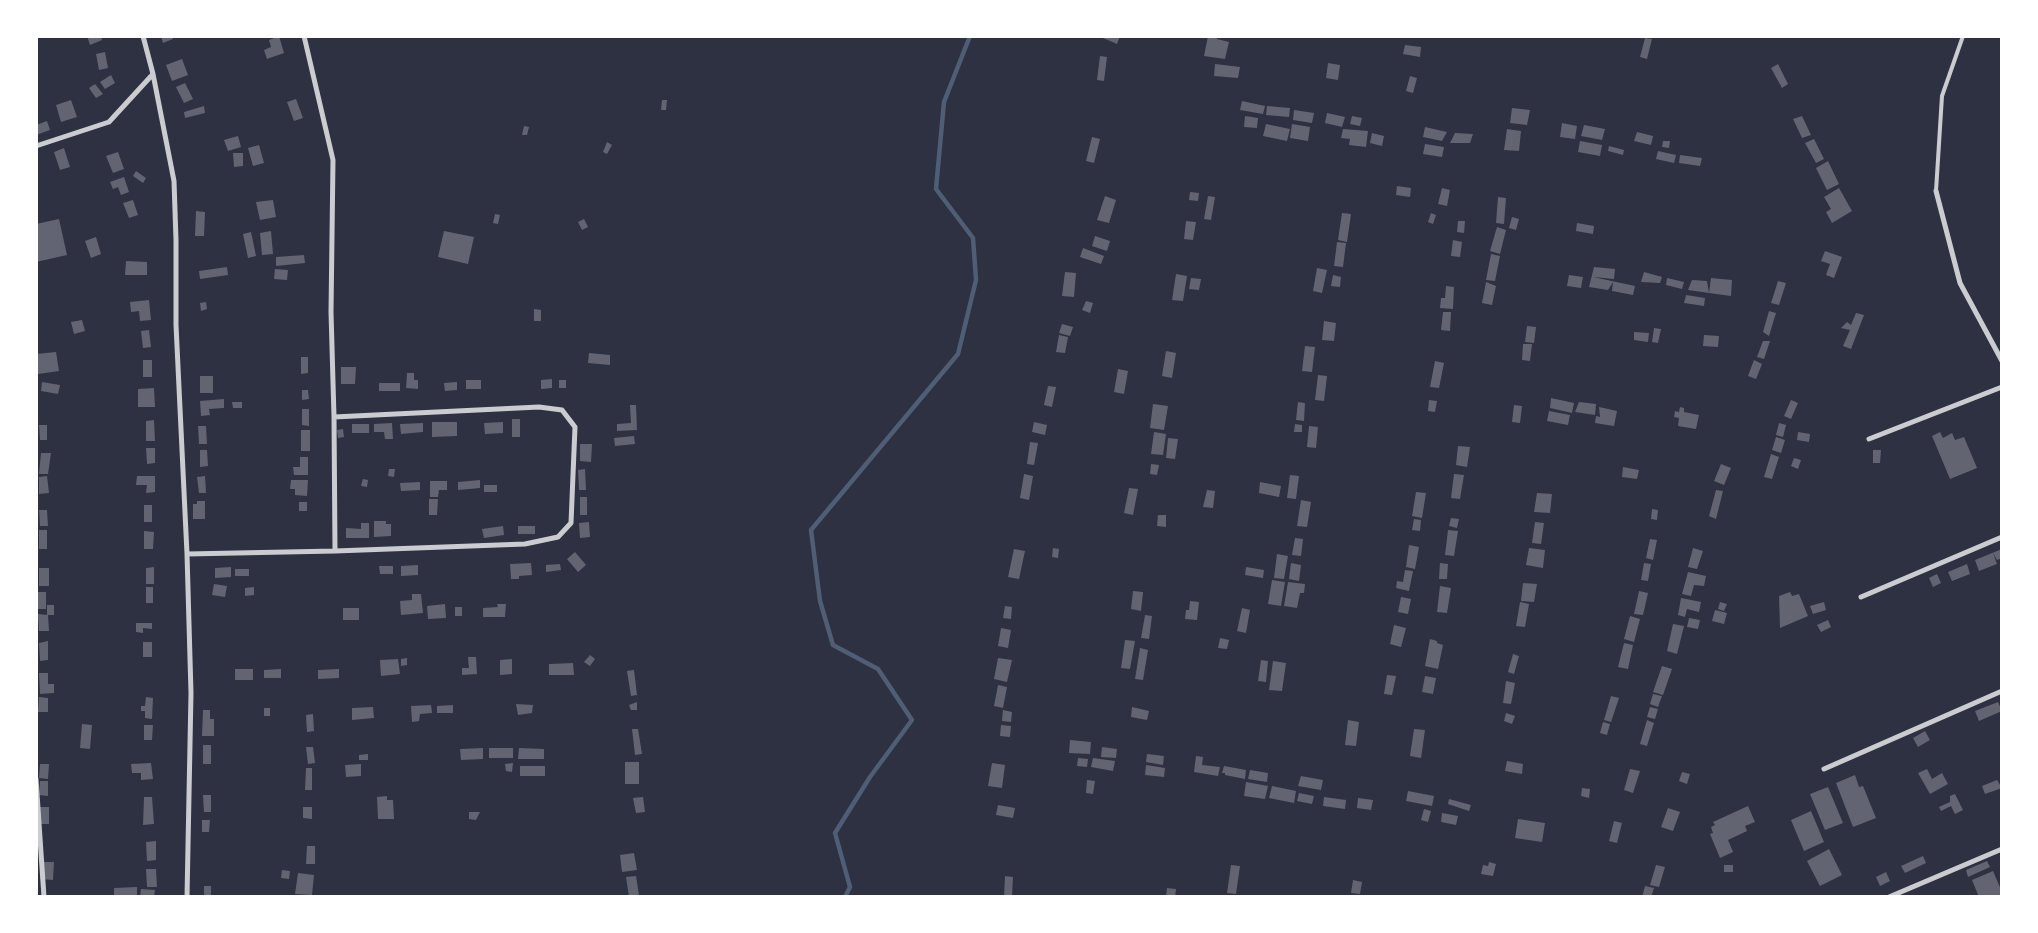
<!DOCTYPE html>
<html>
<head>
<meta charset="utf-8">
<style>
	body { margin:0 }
	#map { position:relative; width:2038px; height:933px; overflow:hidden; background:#2d3142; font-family:"Playfair Display",serif }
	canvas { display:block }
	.frame { position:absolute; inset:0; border:38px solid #fff; pointer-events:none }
</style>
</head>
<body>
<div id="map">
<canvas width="2038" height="933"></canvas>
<div class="frame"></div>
</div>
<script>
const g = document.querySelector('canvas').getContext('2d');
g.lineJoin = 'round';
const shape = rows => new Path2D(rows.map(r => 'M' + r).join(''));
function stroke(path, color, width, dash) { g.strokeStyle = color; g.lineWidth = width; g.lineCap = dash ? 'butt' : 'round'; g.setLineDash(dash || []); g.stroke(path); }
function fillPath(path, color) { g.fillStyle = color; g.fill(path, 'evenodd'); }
const stream = shape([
	[845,897,850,887,835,833,870,777,912,720,878,669,833,645,820,601,811,530,958,354,976,280,973,238,936,189,944,102,970,36]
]);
const building = shape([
	[87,36,101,36,102,40,90,45],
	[161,36,172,36,173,39,163,43],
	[279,36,284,53,267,59,264,50,271,47,269,40],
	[1104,36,1120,36,1117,44,1103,38],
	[1208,36,1217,36,1217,39,1229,42,1225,59,1204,56],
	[1645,38,1652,39,1647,59,1640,57],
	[1405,45,1421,47,1420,57,1403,54],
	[105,52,108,68,99,70,96,54],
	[1100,56,1107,57,1104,81,1097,80],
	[182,59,188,75,172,81,166,65],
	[1328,63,1340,65,1338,80,1326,78],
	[1215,64,1240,67,1238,78,1214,76],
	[1778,64,1788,84,1782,88,1771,68],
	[111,75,115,83,105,89,100,82],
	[1410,76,1417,78,1413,93,1406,91],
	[185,83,193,99,184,103,176,87],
	[95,84,103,94,96,98,89,88],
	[296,99,303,118,294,121,287,102],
	[71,100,77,117,61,122,56,105],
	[662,100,667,100,666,110,661,110],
	[1242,101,1265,106,1263,114,1240,110],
	[204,106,205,113,185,118,184,112],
	[1267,106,1290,108,1289,117,1266,115],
	[1512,108,1530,110,1527,125,1510,123],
	[1294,110,1314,113,1312,123,1293,120],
	[1327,113,1345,117,1342,127,1325,123],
	[1245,116,1258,118,1257,128,1244,127],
	[1352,116,1362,118,1360,126,1350,124],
	[1802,116,1811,135,1802,138,1793,119],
	[47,121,50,130,36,135,36,125],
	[1562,123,1577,126,1575,139,1560,137],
	[1266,124,1290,129,1287,141,1263,136],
	[1292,124,1310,127,1308,141,1290,138],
	[1584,125,1605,129,1602,140,1581,136],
	[524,126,529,127,527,135,522,135],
	[1425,127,1447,132,1442,141,1423,137],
	[1343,129,1368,131,1366,147,1349,145,1350,139,1341,138],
	[1507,129,1521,131,1519,151,1504,150],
	[1637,132,1653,136,1651,145,1634,141],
	[1372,133,1384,136,1382,146,1370,143],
	[1455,133,1473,134,1470,143,1450,143],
	[238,136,241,147,228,151,224,140],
	[1092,137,1100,139,1094,163,1086,161],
	[1814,139,1824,159,1816,163,1805,143],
	[1580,141,1602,145,1600,156,1578,152],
	[1663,141,1670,141,1669,148,1662,147],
	[607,142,612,145,607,154,603,152],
	[1425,144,1444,147,1442,157,1423,154],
	[259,145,264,163,253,166,248,148],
	[1609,146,1624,150,1623,155,1608,151],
	[64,148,70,167,60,170,54,152],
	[1658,151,1676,155,1674,163,1656,159],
	[118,152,124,169,113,173,106,156],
	[233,153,243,153,243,166,234,167],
	[1680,155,1702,158,1700,166,1679,163],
	[1828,161,1839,184,1827,190,1816,168],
	[136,171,146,178,143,183,133,176],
	[124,177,129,192,121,195,118,187,113,189,110,182],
	[1397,186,1411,188,1410,197,1396,195],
	[1442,188,1450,190,1447,206,1438,204],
	[1839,188,1852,211,1832,223,1826,212,1831,209,1824,197],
	[1190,192,1199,193,1198,201,1189,200],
	[1105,196,1116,200,1109,223,1097,220],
	[1208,196,1215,197,1211,220,1204,219],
	[1498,197,1506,198,1504,224,1496,223],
	[133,200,138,215,129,218,123,203],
	[273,200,276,217,260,220,256,202],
	[196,211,205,212,204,236,195,236],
	[1342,213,1351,214,1347,242,1338,240],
	[1431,213,1436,215,1433,224,1428,222],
	[495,214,500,215,498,224,493,223],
	[1512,217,1519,219,1516,230,1509,228],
	[59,219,67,255,36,262,36,224],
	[584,219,588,227,582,230,578,222],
	[1186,221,1196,222,1193,240,1184,239],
	[1458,221,1465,221,1464,233,1457,232],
	[1577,223,1594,226,1593,234,1576,231],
	[1497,227,1506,230,1500,254,1490,251],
	[271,231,273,254,262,255,260,233],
	[444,231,474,237,468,264,438,257],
	[251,232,256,256,248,258,243,234],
	[1095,236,1110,241,1107,251,1092,246],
	[96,237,101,254,91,258,85,241],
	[1453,240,1462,242,1460,257,1451,256],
	[1337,242,1346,243,1343,267,1334,266],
	[1083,248,1104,256,1101,264,1080,257],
	[1825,251,1842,257,1834,278,1826,275,1830,264,1821,261],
	[1491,254,1500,256,1495,281,1486,280],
	[304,255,305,263,276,266,276,257],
	[126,261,147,262,147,275,125,275],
	[227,267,228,275,200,279,199,271],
	[1594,267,1615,269,1614,279,1593,277,1635,286,1633,295,1612,291,1613,282,1608,290,1589,287],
	[1317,268,1327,270,1322,293,1313,291],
	[275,269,288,270,287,280,274,279],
	[1065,272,1076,273,1074,297,1062,296],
	[1644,272,1662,277,1660,283,1641,282],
	[1176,274,1187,276,1183,301,1172,300],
	[1333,275,1341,277,1340,287,1331,286],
	[1569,275,1583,277,1581,288,1567,286],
	[1191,278,1201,279,1199,290,1189,289],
	[1667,278,1684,282,1682,289,1666,285],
	[1711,278,1732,280,1731,296,1709,293],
	[1692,280,1707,281,1709,293,1688,290],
	[1778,281,1786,283,1779,305,1771,303],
	[1486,282,1496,286,1492,305,1482,303],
	[1446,286,1454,287,1453,309,1440,308,1441,298,1445,298],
	[1686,295,1705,298,1704,306,1684,303],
	[149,300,151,320,140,321,139,311,131,312,130,302],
	[1086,301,1093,303,1090,313,1082,310],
	[206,302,207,309,201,311,200,303],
	[534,309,541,310,541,321,534,321],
	[1769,311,1776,313,1769,336,1763,332],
	[1443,312,1451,312,1450,331,1441,330],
	[1856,313,1864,315,1851,349,1843,346,1850,330,1841,328,1847,322,1851,325],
	[82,320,85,331,74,334,71,322],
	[1324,321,1336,323,1334,341,1322,340],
	[1062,324,1073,327,1070,336,1059,333],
	[1527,326,1536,327,1534,343,1525,342],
	[1654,328,1661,329,1658,343,1652,342],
	[149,330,151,347,143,348,141,331],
	[1634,332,1649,333,1648,342,1634,340],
	[1059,335,1068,337,1065,353,1056,352],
	[1704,335,1719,336,1718,347,1703,346],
	[1763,341,1770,341,1764,359,1757,357],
	[1523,344,1532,344,1530,361,1522,360],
	[1305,346,1315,347,1312,372,1302,371],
	[1166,351,1176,353,1172,378,1162,376],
	[56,352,59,371,38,374,36,354],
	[589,353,610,355,610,365,588,363],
	[301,357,308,357,308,373,301,374],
	[143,360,152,360,152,377,143,377],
	[1754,360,1762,364,1756,379,1748,376],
	[1435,361,1444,363,1439,388,1430,387],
	[341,367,356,367,355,384,341,384],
	[1118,369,1128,371,1124,394,1114,392],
	[407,373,414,373,414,380,418,380,418,389,406,388],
	[1318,375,1327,376,1324,401,1315,400],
	[200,376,213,376,213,393,200,393],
	[552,379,552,388,541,389,541,380],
	[466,380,481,380,481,389,466,389],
	[559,380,566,380,566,388,559,388],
	[42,382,60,385,58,394,41,391],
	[457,382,457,390,445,391,444,383],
	[379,383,400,383,400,391,379,391],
	[1048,386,1056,387,1052,407,1044,405],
	[154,388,155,407,138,407,138,389],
	[302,390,308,390,309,399,302,400],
	[1551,398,1574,403,1572,413,1550,408],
	[224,399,224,408,209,409,210,415,201,416,200,401],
	[1429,400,1437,401,1435,412,1428,411],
	[1791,400,1798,403,1791,419,1784,416],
	[232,402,242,402,242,408,233,408],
	[1298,402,1305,403,1304,421,1296,420],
	[1579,402,1596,404,1595,415,1575,412],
	[1153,404,1168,406,1164,430,1150,428],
	[630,405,636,405,637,430,617,431,617,424,631,423],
	[1514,405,1522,406,1520,423,1512,422],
	[1599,407,1617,411,1614,426,1595,423,1596,416,1600,417],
	[1680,407,1684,408,1684,412,1699,415,1696,429,1678,426,1679,418,1674,417,1675,411,1679,412],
	[302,409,309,409,309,426,302,425],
	[1549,411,1570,415,1568,425,1547,421],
	[512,419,520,419,520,437,512,437],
	[154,420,155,441,146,441,146,421],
	[432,422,457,422,457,436,432,437],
	[503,422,503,433,485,434,484,423],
	[1034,422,1047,425,1045,435,1032,432],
	[392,423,393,439,385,439,384,432,374,432,374,424],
	[423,423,423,432,401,434,400,424],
	[1779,423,1786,425,1783,437,1776,435],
	[352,424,369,424,369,433,352,433],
	[1295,424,1302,425,1302,432,1294,432],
	[39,425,47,425,47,440,40,440],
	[198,426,206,426,207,444,199,444],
	[1309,426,1318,427,1316,448,1307,447],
	[343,429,344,437,338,438,337,430],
	[301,430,310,430,310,451,301,451],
	[1154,432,1166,434,1163,455,1151,454],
	[1798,432,1810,434,1809,442,1797,440],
	[1940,432,1943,438,1952,433,1955,440,1964,437,1977,468,1950,479,1932,436],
	[634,436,635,444,615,446,614,438],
	[1776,437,1785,440,1781,453,1772,450],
	[1168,438,1178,439,1175,459,1166,458],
	[1030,442,1038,443,1034,465,1027,464],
	[580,444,592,444,591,462,580,461],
	[1458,446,1470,447,1467,467,1456,465],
	[146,448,155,448,155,463,147,464],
	[200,450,207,450,208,466,200,467],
	[1873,450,1881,450,1880,463,1873,463],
	[41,453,51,453,48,474,39,474],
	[1771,454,1779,457,1772,479,1764,477],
	[300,457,308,457,308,475,294,475,293,467,300,467],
	[1794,458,1801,460,1798,469,1791,466],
	[1151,464,1159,465,1157,475,1150,474],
	[1721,464,1731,468,1724,485,1714,481],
	[1623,467,1639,470,1637,479,1622,477],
	[389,469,395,469,394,477,388,476],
	[585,469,586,490,579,490,578,470],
	[1024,474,1033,476,1029,500,1020,498],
	[1454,474,1464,475,1460,499,1451,498],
	[1290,475,1299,476,1296,499,1287,498],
	[47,476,49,493,39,494,39,477],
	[137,476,155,476,155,492,146,493,147,485,136,485],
	[205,476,206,493,199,493,197,477],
	[363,479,368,480,367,487,361,486],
	[291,480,308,480,307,496,295,495,295,489,290,489],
	[480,480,480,488,458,490,458,482],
	[430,481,447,481,447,490,439,490,438,497,430,497],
	[420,482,420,490,401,491,400,483],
	[1260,482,1281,486,1279,497,1259,493],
	[484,485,497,485,497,492,484,492],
	[1129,488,1138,489,1133,515,1124,513],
	[1207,490,1215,491,1213,508,1203,507],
	[1716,490,1723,491,1716,519,1709,516],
	[1416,492,1426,493,1422,518,1412,516],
	[1537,493,1552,494,1550,513,1534,512],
	[580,497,587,497,587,515,580,515],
	[429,499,438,499,437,515,429,515],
	[1301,500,1311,502,1307,527,1297,526],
	[197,501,205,501,205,519,193,519,193,504,197,504],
	[299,502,307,502,307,511,299,511],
	[144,505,152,505,152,522,144,522],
	[1652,509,1658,510,1657,520,1651,519],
	[39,510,47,510,48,526,40,526],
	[1158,515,1166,515,1166,527,1157,526],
	[1451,518,1459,519,1457,528,1449,526],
	[1414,519,1421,520,1420,531,1412,530],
	[374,521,386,521,386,524,391,524,391,536,374,537],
	[589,522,590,537,580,538,579,523],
	[1535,522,1544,523,1541,544,1532,543],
	[361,523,369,523,369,538,346,538,346,528,361,529],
	[503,526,504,535,484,538,482,529],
	[518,526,535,526,535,534,518,534],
	[39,530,47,530,47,549,39,549],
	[1448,530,1458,531,1454,556,1445,555],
	[144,531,154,532,153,549,144,549],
	[1295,538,1303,539,1301,556,1292,555],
	[1650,539,1657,540,1653,560,1646,558],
	[1409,545,1419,547,1415,569,1406,567],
	[1053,548,1059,549,1058,558,1052,557],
	[1529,548,1545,550,1543,568,1526,565],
	[1693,548,1703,551,1697,569,1688,567],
	[1014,549,1025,551,1019,579,1008,577],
	[2002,549,2002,558,1997,560,1993,553,1997,564,1979,571,1975,560],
	[575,552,586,565,578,572,567,559],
	[1277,554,1288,556,1284,579,1274,578],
	[531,563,532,575,519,576,519,579,511,579,510,564],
	[1291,563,1301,565,1299,581,1289,579],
	[1440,563,1448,564,1447,579,1439,579],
	[1644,563,1651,564,1648,581,1641,580],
	[560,564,561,570,546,572,546,565],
	[1967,564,1970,574,1952,581,1948,572],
	[418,565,418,575,401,576,401,566],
	[379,566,393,566,393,574,380,574],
	[154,567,154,584,146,584,146,568],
	[231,567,231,577,215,578,215,568],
	[1246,567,1264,570,1263,578,1245,575],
	[39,568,49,568,49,586,39,586],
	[235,569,249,569,249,576,235,576],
	[1405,570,1413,571,1409,591,1396,588,1397,581,1403,582],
	[1688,572,1706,576,1704,586,1694,585,1691,596,1682,594],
	[1937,574,1941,583,1933,587,1929,578],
	[1272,580,1285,582,1281,606,1268,604],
	[1288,582,1305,584,1304,593,1300,593,1297,608,1284,606],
	[1523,583,1537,584,1534,602,1521,601],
	[214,584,227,586,225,597,212,595],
	[1440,586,1451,588,1447,613,1437,612],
	[146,587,153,587,153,603,146,603],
	[254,587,254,595,245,596,245,588],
	[1133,591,1143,592,1141,611,1131,609],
	[1639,591,1648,593,1643,615,1634,614],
	[38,592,46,592,46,609,37,609],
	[1790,592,1792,596,1799,594,1808,616,1780,628,1779,596],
	[412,594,421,594,423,613,401,615,400,601,412,600],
	[1401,597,1411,599,1408,614,1398,612],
	[1681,598,1701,602,1699,612,1687,609,1685,617,1678,615],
	[1190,601,1199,602,1197,620,1185,619,1186,610,1189,610],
	[1520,602,1529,604,1525,627,1516,626],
	[1720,602,1727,604,1724,611,1718,609],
	[1824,602,1826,610,1813,614,1810,606],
	[445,604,446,618,428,619,427,606],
	[497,604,506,604,505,617,483,617,483,608,498,607],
	[47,605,54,605,54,615,47,615],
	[1005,606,1012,607,1011,619,1003,618],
	[455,607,462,607,462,616,455,616],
	[343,608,359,608,359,620,343,620],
	[1242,608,1250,610,1246,633,1237,631],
	[1715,610,1727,613,1724,624,1712,621],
	[38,614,48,615,49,631,39,631],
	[1145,615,1152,616,1149,639,1141,638],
	[1630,616,1640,619,1634,642,1624,639],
	[1689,618,1700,620,1698,629,1687,627],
	[1828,620,1831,627,1821,632,1817,625],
	[136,623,152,623,152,629,143,628,143,633,136,632],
	[1673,624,1684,626,1677,654,1667,651],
	[1394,625,1406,628,1401,647,1390,644],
	[1001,628,1011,630,1008,648,998,646],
	[1220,638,1229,640,1227,649,1218,648],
	[1430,639,1437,641,1437,643,1443,645,1438,669,1425,666],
	[1125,640,1135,641,1130,669,1121,668],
	[48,641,48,660,40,661,39,643],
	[143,642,152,642,152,657,143,657],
	[1624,643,1633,645,1628,669,1618,667],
	[1140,648,1148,650,1143,680,1135,679],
	[1513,654,1519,656,1514,674,1508,672],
	[590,655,595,659,590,666,584,662],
	[468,657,476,657,477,674,462,675,462,668,469,668],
	[407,658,407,665,401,666,401,659],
	[998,658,1012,660,1007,682,994,679],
	[398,659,400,674,381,676,380,660],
	[512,659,512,674,500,675,500,660],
	[1261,660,1268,661,1266,682,1258,681],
	[1273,661,1286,663,1282,691,1269,690],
	[573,663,574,675,549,675,549,664],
	[1662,666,1672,669,1663,695,1653,692],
	[235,669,253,669,253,680,235,680],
	[281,669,281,678,264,678,264,670],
	[339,669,339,678,318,679,318,670],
	[634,670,637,695,631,696,627,671],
	[39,673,48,673,48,684,54,684,54,693,40,694],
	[1387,675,1396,676,1392,695,1384,694],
	[1425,676,1436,678,1433,694,1422,692],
	[1506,681,1515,683,1511,704,1503,703],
	[998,685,1007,687,1003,708,994,706],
	[1653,694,1662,696,1658,707,1650,704],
	[1611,696,1619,698,1611,722,1604,720],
	[39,697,48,698,48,712,38,712],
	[146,697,153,698,152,719,145,718,145,711,141,711,141,706,145,706],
	[637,702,637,710,631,710,629,705],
	[1998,702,2002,711,1979,721,1975,711],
	[516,704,533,705,532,713,518,715],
	[431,705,432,713,420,714,419,721,412,722,411,706],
	[453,705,453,713,437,713,437,706],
	[373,707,374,718,352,720,352,708],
	[1132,707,1149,711,1147,720,1131,717],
	[1650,707,1658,709,1655,719,1647,717],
	[264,708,270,708,270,716,264,716],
	[203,710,210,710,210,719,214,719,214,736,202,736],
	[1003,710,1012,712,1011,722,1002,721],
	[1506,713,1515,716,1512,724,1504,721],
	[313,714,314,731,307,732,306,715],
	[1348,720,1359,722,1356,746,1345,745],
	[1647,720,1654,723,1647,746,1640,744],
	[1603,722,1610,724,1607,735,1600,733],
	[82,724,92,725,90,749,80,748],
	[144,725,153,725,152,740,144,740],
	[1001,725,1011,726,1010,737,1000,736],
	[632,729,638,729,642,754,635,755],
	[1414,729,1425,730,1421,758,1410,756],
	[1925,731,1930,740,1918,747,1913,738],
	[1070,740,1091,742,1090,754,1069,753],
	[203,745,211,745,211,764,203,764],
	[306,747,313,747,315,763,308,764],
	[1102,747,1117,749,1116,758,1101,757],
	[483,748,483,759,461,760,460,749],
	[489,748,513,748,513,758,489,758],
	[519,748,544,749,544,759,518,759],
	[368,754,368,760,359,760,359,755],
	[1147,754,1164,756,1163,765,1146,762],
	[1196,756,1203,757,1202,765,1220,767,1218,776,1194,772],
	[1078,758,1088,759,1087,767,1077,766],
	[1093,758,1115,761,1113,771,1091,767],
	[1507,761,1523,764,1522,774,1505,771],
	[625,762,639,762,639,784,625,784],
	[151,763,153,779,141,780,141,773,132,773,131,764],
	[513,763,512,772,506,771,505,764],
	[992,763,1005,765,1002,788,988,786],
	[40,764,49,764,48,779,39,778],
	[361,764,361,776,346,777,345,765],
	[1146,765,1165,768,1164,777,1145,775],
	[520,766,545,766,545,776,520,776],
	[1224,766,1246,770,1245,779,1225,775,1225,773,1222,773],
	[306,768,312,768,312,790,305,790],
	[1630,769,1640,771,1633,793,1624,790],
	[1927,769,1932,779,1942,773,1948,784,1930,794,1918,773],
	[1250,770,1268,773,1267,782,1248,779],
	[1682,772,1690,774,1687,784,1679,781],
	[1855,775,1859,787,1863,786,1876,818,1853,827,1836,783],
	[1301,776,1323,780,1321,790,1298,786],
	[1087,780,1095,781,1093,794,1086,793],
	[1997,780,2002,788,1985,794,1982,786],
	[40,781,48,781,48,796,39,795],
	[1246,782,1268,786,1265,799,1244,796],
	[1272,786,1296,791,1294,803,1269,798],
	[1828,787,1843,823,1825,830,1810,794],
	[1582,788,1590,789,1589,798,1581,796],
	[1408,791,1434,796,1432,806,1406,801],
	[1299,793,1314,796,1312,804,1297,801],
	[1955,794,1963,810,1955,814,1951,806,1941,811,1939,807,1950,802,1950,796],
	[203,795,211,795,211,812,204,812],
	[387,796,387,800,393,800,394,819,378,819,377,797],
	[144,797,152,797,154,824,143,825],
	[643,797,645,812,636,813,633,798],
	[1324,797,1346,800,1345,809,1323,806],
	[1358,798,1373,800,1371,810,1357,808],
	[1449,799,1471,805,1469,811,1448,804],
	[998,805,1015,808,1013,818,996,815],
	[1748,806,1755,822,1745,826,1747,831,1728,840,1733,852,1720,858,1710,834,1713,833,1711,827,1715,825,1713,822],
	[40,807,49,807,49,824,39,824],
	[303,807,312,807,312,819,303,818],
	[1668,808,1680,812,1673,831,1661,827],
	[1424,809,1431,811,1428,822,1421,820],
	[1811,811,1824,842,1804,851,1791,820],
	[469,812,480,812,476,820,469,819],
	[1442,813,1458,816,1456,825,1441,822],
	[1518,819,1545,823,1542,842,1515,838],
	[202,820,210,820,209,832,202,832],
	[1614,821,1622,823,1617,843,1609,841],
	[156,841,156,860,147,861,146,842],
	[307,846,315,846,315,864,306,864],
	[1829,849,1842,875,1820,886,1807,861],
	[634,853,637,870,622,872,620,855],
	[1923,856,1926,863,1905,873,1901,866],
	[1987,861,1990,867,1968,877,1966,870],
	[41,862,54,862,53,880,40,879],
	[1489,862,1496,864,1493,876,1481,874,1483,865,1488,866],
	[1231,865,1240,866,1236,894,1227,893],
	[1656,865,1665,867,1659,887,1650,885],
	[1724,865,1733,865,1733,872,1724,872],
	[146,869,156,869,157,887,147,887],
	[282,870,290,871,289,879,281,878],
	[1993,871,2002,892,2002,897,1979,897,1972,880],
	[1886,872,1890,881,1880,886,1876,877],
	[298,873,314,875,312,895,295,894],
	[636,876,639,895,629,897,626,877],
	[1005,876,1013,877,1012,897,1004,897],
	[1353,880,1362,882,1360,894,1351,893],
	[204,886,211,886,211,897,204,897],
	[1645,886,1654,888,1651,897,1642,897],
	[137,887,137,897,114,897,114,888],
	[1167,888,1176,889,1175,897,1166,897],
	[141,889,155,890,154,897,140,897]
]);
const service = shape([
	[1936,191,1942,96,1963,36]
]);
const minor = shape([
	[143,36,153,74,174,181,176,240,176,325,187,554,191,693,187,897],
	[36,146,109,122,153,74],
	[1936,191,1960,283,2002,361],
	[334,417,539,407,562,410,575,427,571,523,558,537,525,544,335,551],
	[1869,439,2002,387],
	[187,554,335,551,334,417,331,312,333,160,304,36],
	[1861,597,2002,537],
	[1824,769,2002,691],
	[36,779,44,897],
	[1889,897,2002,849]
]);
stroke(stream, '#4f5d75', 4.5);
fillPath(building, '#626471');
stroke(service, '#caccd0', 4);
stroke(minor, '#caccd0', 5);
</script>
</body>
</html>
